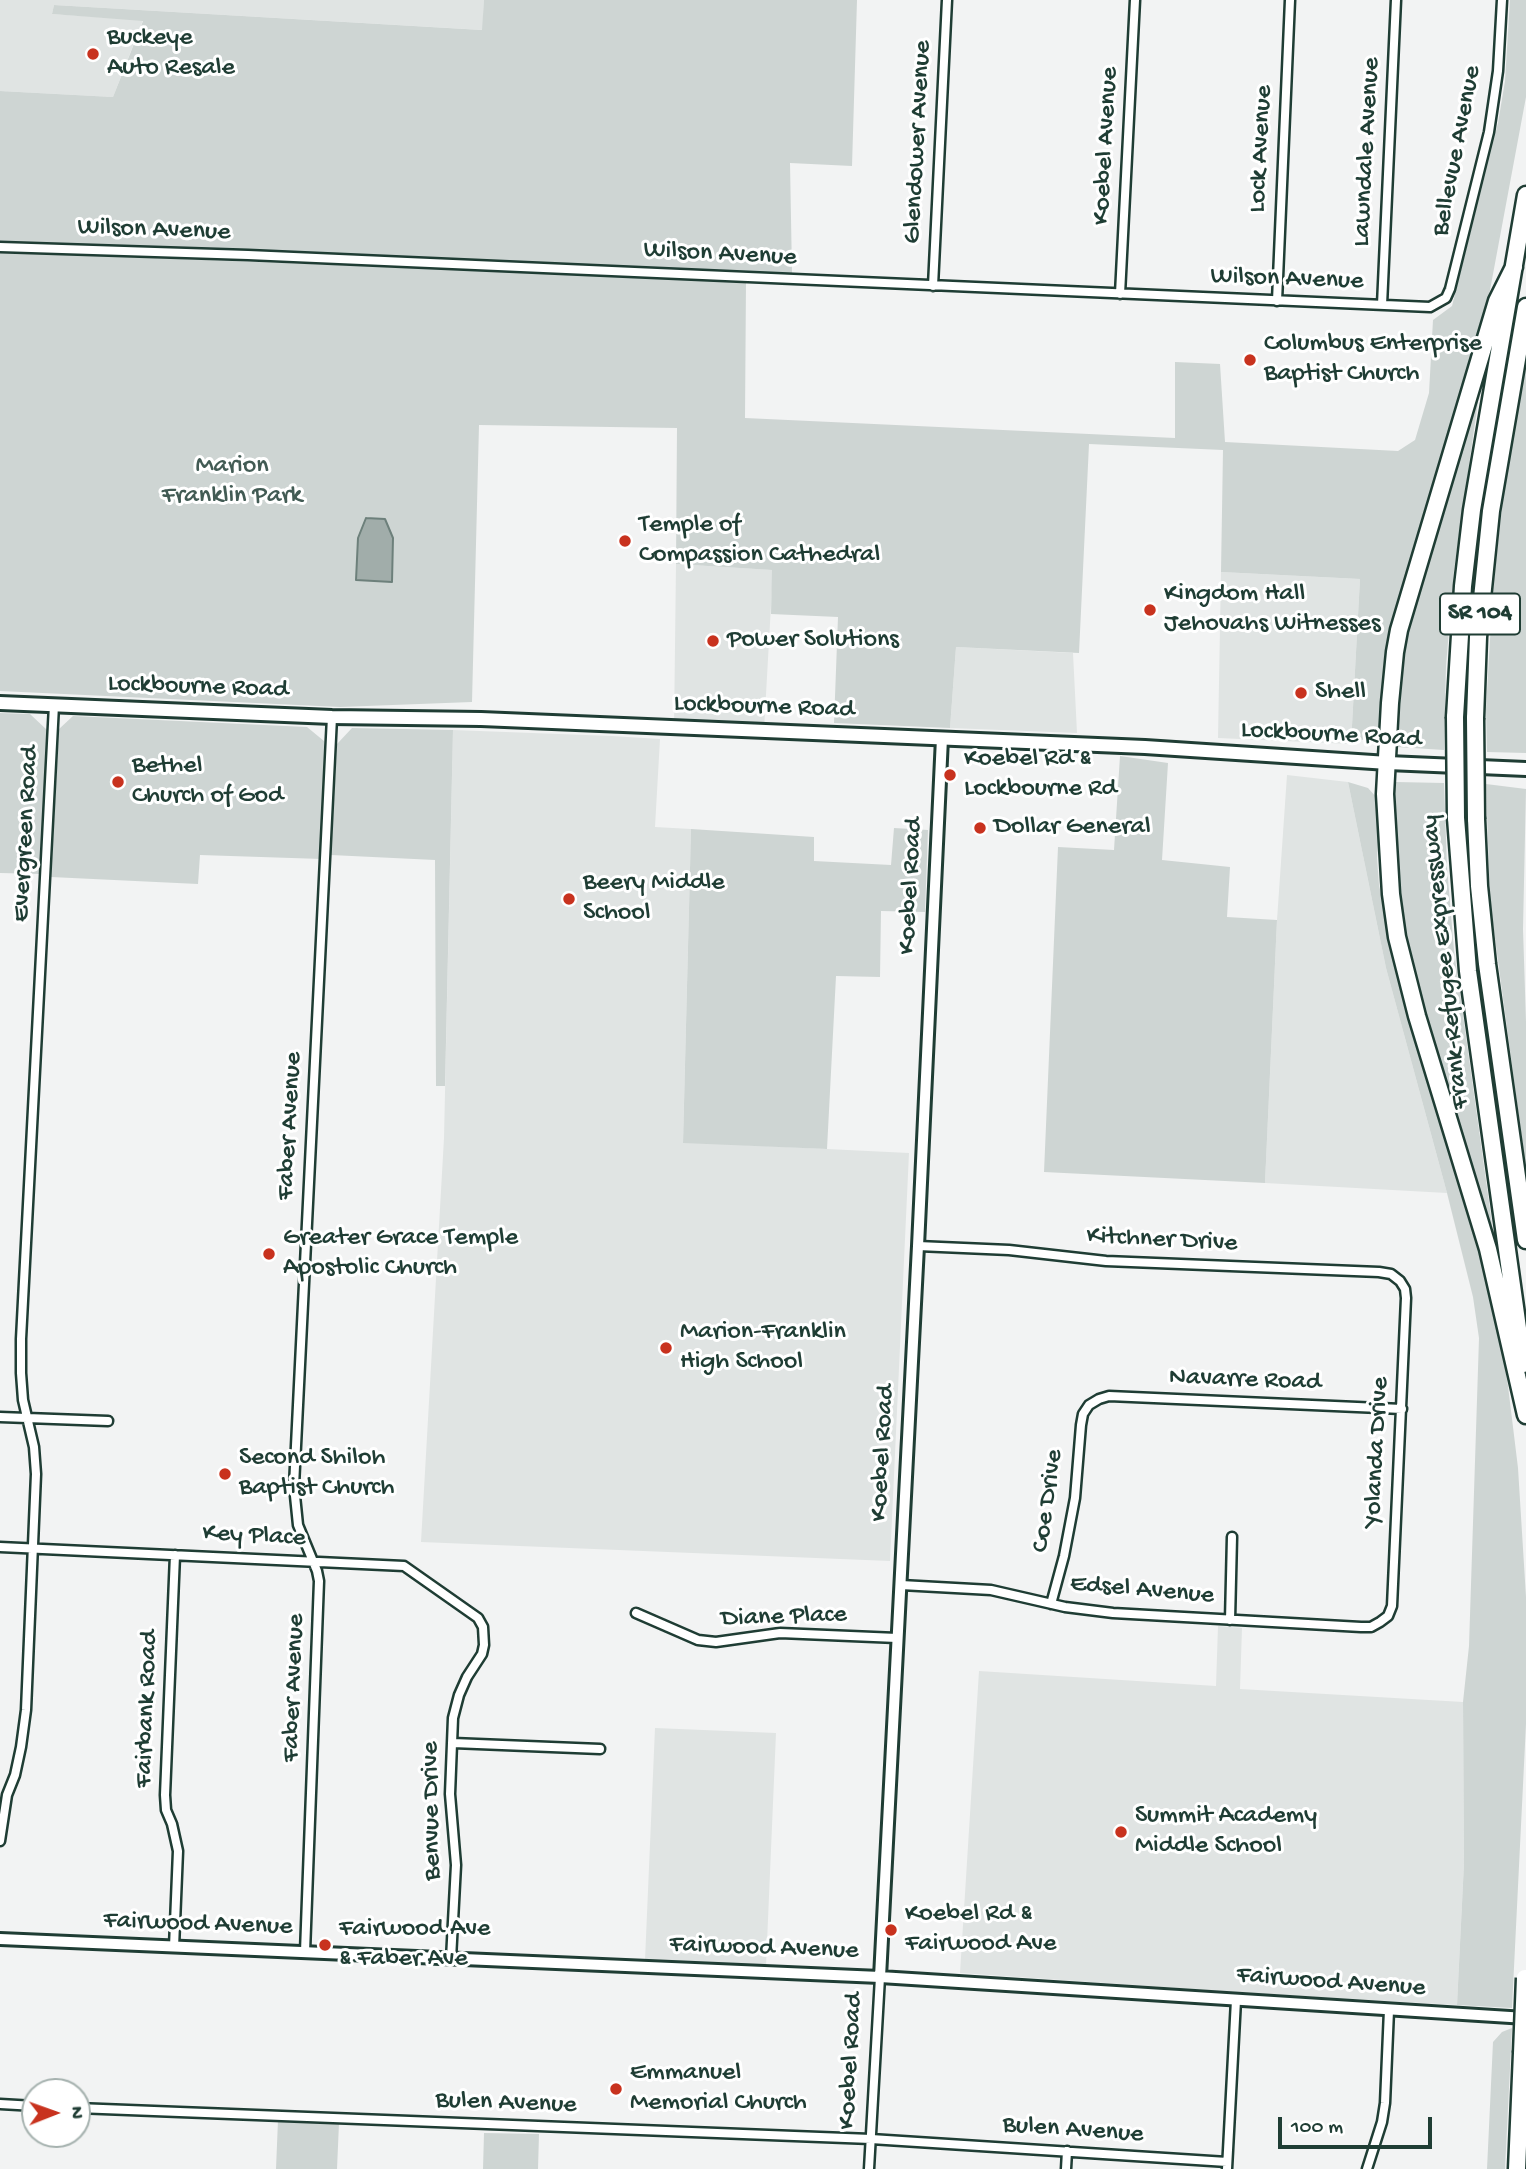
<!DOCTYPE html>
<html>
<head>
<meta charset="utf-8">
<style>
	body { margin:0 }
	#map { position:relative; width:1526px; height:2169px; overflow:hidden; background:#f2f3f3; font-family:"Gochi Hand",sans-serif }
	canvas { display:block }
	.north { position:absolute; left:21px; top:2078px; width:70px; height:70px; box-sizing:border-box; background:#fff; border:2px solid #a5b1ae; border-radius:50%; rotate:89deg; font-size:19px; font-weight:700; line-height:28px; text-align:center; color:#1f3d34 }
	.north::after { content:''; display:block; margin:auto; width:24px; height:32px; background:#c8321e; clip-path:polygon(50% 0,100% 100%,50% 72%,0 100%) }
	.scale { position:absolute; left:1278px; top:2117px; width:154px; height:32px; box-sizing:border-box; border:4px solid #1f3d34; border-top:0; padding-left:9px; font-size:21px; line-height:24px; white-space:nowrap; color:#1f3d34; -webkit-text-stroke:5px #fff; paint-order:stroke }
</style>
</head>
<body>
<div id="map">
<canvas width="1526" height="2169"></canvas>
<div class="north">N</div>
<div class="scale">100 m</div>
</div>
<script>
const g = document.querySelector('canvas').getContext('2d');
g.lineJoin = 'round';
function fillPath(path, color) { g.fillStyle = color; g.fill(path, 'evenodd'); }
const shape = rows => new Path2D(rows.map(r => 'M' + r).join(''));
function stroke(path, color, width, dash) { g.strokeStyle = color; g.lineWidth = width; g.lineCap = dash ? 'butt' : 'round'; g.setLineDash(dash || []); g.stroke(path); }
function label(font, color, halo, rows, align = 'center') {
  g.font = font + ' "Gochi Hand",sans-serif'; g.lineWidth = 6; g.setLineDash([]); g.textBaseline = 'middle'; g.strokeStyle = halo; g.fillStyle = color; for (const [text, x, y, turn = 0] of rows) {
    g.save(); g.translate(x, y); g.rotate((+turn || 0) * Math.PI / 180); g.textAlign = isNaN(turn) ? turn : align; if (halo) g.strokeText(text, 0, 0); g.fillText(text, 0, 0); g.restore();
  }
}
const built = shape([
	[0,0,484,0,483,30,54,5,52,14,143,20,113,97,0,91],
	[676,564,773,570,764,730,674,728],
	[1221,572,1360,579,1351,744,1218,738],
	[956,647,1073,653,1077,733,950,728],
	[453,730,612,736,660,739,655,827,691,829,683,1142,909,1153,890,1561,421,1542,444,1138],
	[1287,775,1348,782,1386,968,1447,1193,1265,1183,1277,920],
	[1218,1626,1242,1628,1240,1689,1463,1702,1464,1863,1457,2005,1265,1994,960,1973,979,1671,1216,1686],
	[655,1728,776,1733,766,1966,645,1960]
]);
const green = shape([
	[484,0,857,0,852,166,790,163,792,273,0,243,0,91,113,97,143,21,52,14,54,5,482,30],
	[1510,0,1526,0,1526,97,1485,317,1379,727,1373,736,1351,744,1360,579,1221,572,1223,450,1089,444,1079,653,956,647,950,728,834,723,838,617,771,614,772,570,676,564,677,428,479,425,472,702,340,707,0,691,0,252,746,281,745,418,1175,438,1175,362,1220,364,1225,442,1398,451,1415,440,1429,393,1433,320,1452,306,1498,123,1505,81],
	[1526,366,1526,753,1487,752,1486,709,1493,588,1504,489],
	[1474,401,1478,402,1454,570,1446,666,1444,750,1397,747,1397,696,1405,640,1415,598],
	[0,713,30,714,47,730,41,874,0,873],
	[73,716,307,727,324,741,322,859,200,855,198,884,51,877,59,729],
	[352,728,453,730,445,1086,436,1086,435,860,331,855,337,744],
	[1120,756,1168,763,1162,860,1230,867,1227,917,1277,920,1265,1183,1044,1172,1058,847,1114,850],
	[1348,782,1368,788,1377,798,1380,808,1377,858,1379,885,1400,984,1490,1279,1508,1386,1518,1468,1526,1597,1526,1724,1512,2008,1457,2005,1464,1863,1463,1702,1469,1646,1479,1338,1473,1297,1447,1193,1386,968],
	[1396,782,1444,783,1447,867,1454,950,1494,1238,1491,1239,1413,975,1400,914,1391,793],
	[1486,784,1526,789,1523,929,1526,1022,1526,1170,1490,901],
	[894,828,928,830,925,912,881,911,880,977,836,976,827,1149,683,1143,691,829,814,837,814,861,891,865],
	[1512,2028,1505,2169,1487,2169,1493,2042,1502,2032],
	[278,2120,339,2123,337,2169,276,2169],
	[484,2133,539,2134,538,2169,483,2169]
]);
const water = shape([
	[366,518,385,519,393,538,392,582,356,580,358,538,366,518]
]);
const minor = shape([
	[0,247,248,255,1430,307,1446,298,1450,289,1489,132,1498,71,1502,0],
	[933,286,947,0],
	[1120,294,1135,0],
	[1277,301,1290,0],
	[1382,305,1396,0],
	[0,1417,108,1421],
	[0,1547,404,1566,478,1618,483,1627,484,1645,482,1654,467,1677,459,1695,453,1718,450,1794,456,1865,451,1959],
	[901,1585,991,1590,1065,1607,1113,1613,1361,1627,1371,1627,1380,1622,1388,1616,1392,1606,1406,1298,1405,1289,1400,1281,1391,1274,1379,1272,1106,1261,1009,1250,918,1246],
	[1051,1604,1064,1556,1075,1498,1081,1425,1083,1414,1089,1405,1099,1399,1109,1396,1402,1409],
	[636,1613,698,1640,716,1642,780,1633,897,1638],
	[1230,1620,1232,1537],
	[453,1743,600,1749],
	[0,1841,7,1795,15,1775,21,1747,26,1710,36,1474,34,1447,23,1400,21,1373,21,1339,54,705],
	[174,1947,178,1851,172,1824,166,1810,165,1795,175,1555],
	[305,1952,319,1581,317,1571,298,1525,294,1486,332,717],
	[0,2104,35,2106],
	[77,2108,871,2139,1227,2162],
	[869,2169,880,1977],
	[1066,2169,1067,2151],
	[1227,2169,1236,2000],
	[1367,2169,1382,2122,1385,2103,1389,2010]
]);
const tertiary = shape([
	[0,1939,880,1977,1526,2018],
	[880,1977,918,1246,942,738]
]);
const secondary = shape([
	[0,703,332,717,481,719,1145,747,1388,763,1526,769]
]);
const motorway = shape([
	[1514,267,1497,301,1399,630,1395,652,1390,703,1385,794,1391,894,1397,937,1417,1016,1488,1249,1526,1415],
	[1455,717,1463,586,1472,510,1526,195],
	[1475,718,1478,637,1491,511,1526,307],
	[1456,818,1468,971,1523,1364],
	[1476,819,1479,886,1487,964,1526,1240],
	[1517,2169,1522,2053]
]);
const motorwayBridge = shape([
	[1455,717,1456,818],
	[1475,718,1476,819],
	[1522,2053,1525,1978]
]);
const markers = [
	[93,54,7,"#c8321e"],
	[1250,360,7,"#c8321e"],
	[625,541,7,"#c8321e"],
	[1150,610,7,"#c8321e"],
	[713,641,7,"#c8321e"],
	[1301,693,7,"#c8321e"],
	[950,775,7,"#c8321e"],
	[118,782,7,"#c8321e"],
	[980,828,7,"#c8321e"],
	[569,899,7,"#c8321e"],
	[269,1254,7,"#c8321e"],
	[666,1348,7,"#c8321e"],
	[225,1474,7,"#c8321e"],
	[1121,1832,7,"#c8321e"],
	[891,1930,7,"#c8321e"],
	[325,1945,7,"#c8321e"],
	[616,2089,7,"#c8321e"]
];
const shields = [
	[1480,614,80]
];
const shieldNames = [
	["SR 104",1480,614]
];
const poiNames = [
	["Buckeye",107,39],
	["Auto Resale",107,69],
	["Columbus Enterprise",1264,345],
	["Baptist Church",1264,375],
	["Temple of",639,526],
	["Compassion Cathedral",639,556],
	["Kingdom Hall",1164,595],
	["Jehovahs Witnesses",1164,625],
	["Power Solutions",727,641],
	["Shell",1315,693],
	["Koebel Rd &",964,760],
	["Lockbourne Rd",964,790],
	["Bethel",132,767],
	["Church of God",132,797],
	["Dollar General",994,828],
	["Beery Middle",583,884],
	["School",583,914],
	["Greater Grace Temple",283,1239],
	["Apostolic Church",283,1269],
	["Marion-Franklin",680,1333],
	["High School",680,1363],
	["Second Shiloh",239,1459],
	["Baptist Church",239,1489],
	["Summit Academy",1135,1817],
	["Middle School",1135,1847],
	["Koebel Rd &",905,1915],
	["Fairwood Ave",905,1945],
	["Fairwood Ave",339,1930],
	["& Faber Ave",339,1960],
	["Emmanuel",630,2074],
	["Memorial Church",630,2104]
];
const streetNames = [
	["Glendower Avenue",919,142,-87],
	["Koebel Avenue",1107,146,-87],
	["Lock Avenue",1262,149,-87],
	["Bellevue Avenue",1458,151,-79],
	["Lawndale Avenue",1368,152,-87],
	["Wilson Avenue",154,231,2],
	["Wilson Avenue",720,255,3],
	["Wilson Avenue",1287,280,2],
	["Lockbourne Road",198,688,2],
	["Lockbourne Road",764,708,2],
	["Lockbourne Road",1331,736,3],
	["Evergreen Road",27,834,-87],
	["Koebel Road",912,886,-87],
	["Frank-Refugee Expressway",1447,962,-96],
	["Faber Avenue",291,1126,-87],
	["Kitchner Drive",1162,1241,3],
	["Navarre Road",1245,1381,2],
	["Yolanda Drive",1378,1452,-87],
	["Koebel Road",884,1453,-87],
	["Coe Drive",1049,1501,-82],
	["Key Place",254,1537,3],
	["Edsel Avenue",1142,1591,5],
	["Diane Place",784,1618,-2],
	["Faber Avenue",295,1688,-88],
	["Fairbank Road",148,1709,-88],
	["Benvue Drive",433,1811,-91],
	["Fairwood Avenue",198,1925,2],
	["Fairwood Avenue",764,1949,2],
	["Fairwood Avenue",1331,1983,4],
	["Koebel Road",852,2061,-87],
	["Bulen Avenue",506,2104,2],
	["Bulen Avenue",1073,2131,4]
];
const parkNames = [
	["Marion",232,467],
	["Franklin Park",232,497]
];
fillPath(built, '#e0e4e3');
fillPath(green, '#ced5d3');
fillPath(water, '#a1adaa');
stroke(water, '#6d807b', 2);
stroke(minor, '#1f3d34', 13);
stroke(tertiary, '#1f3d34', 16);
stroke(secondary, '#1f3d34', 18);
stroke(motorway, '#1f3d34', 21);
stroke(minor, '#fff', 8);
stroke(tertiary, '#fff', 10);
stroke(secondary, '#fff', 12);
stroke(motorway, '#fff', 16);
stroke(motorwayBridge, '#1f3d34', 21, []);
stroke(motorwayBridge, '#fff', 16);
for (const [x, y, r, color] of markers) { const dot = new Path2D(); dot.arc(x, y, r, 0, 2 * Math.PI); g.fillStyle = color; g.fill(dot); stroke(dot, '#fff', 2.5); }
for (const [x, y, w] of shields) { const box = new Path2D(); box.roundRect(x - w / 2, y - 20.5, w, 41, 5); g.fillStyle = '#fff'; g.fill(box); stroke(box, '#1f3d34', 2); }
label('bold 24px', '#1f3d34', null, shieldNames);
label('26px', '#1f3d34', '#fff', poiNames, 'left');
label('26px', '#1f3d34', '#fff', streetNames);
label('26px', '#425b54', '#fff', parkNames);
</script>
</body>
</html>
